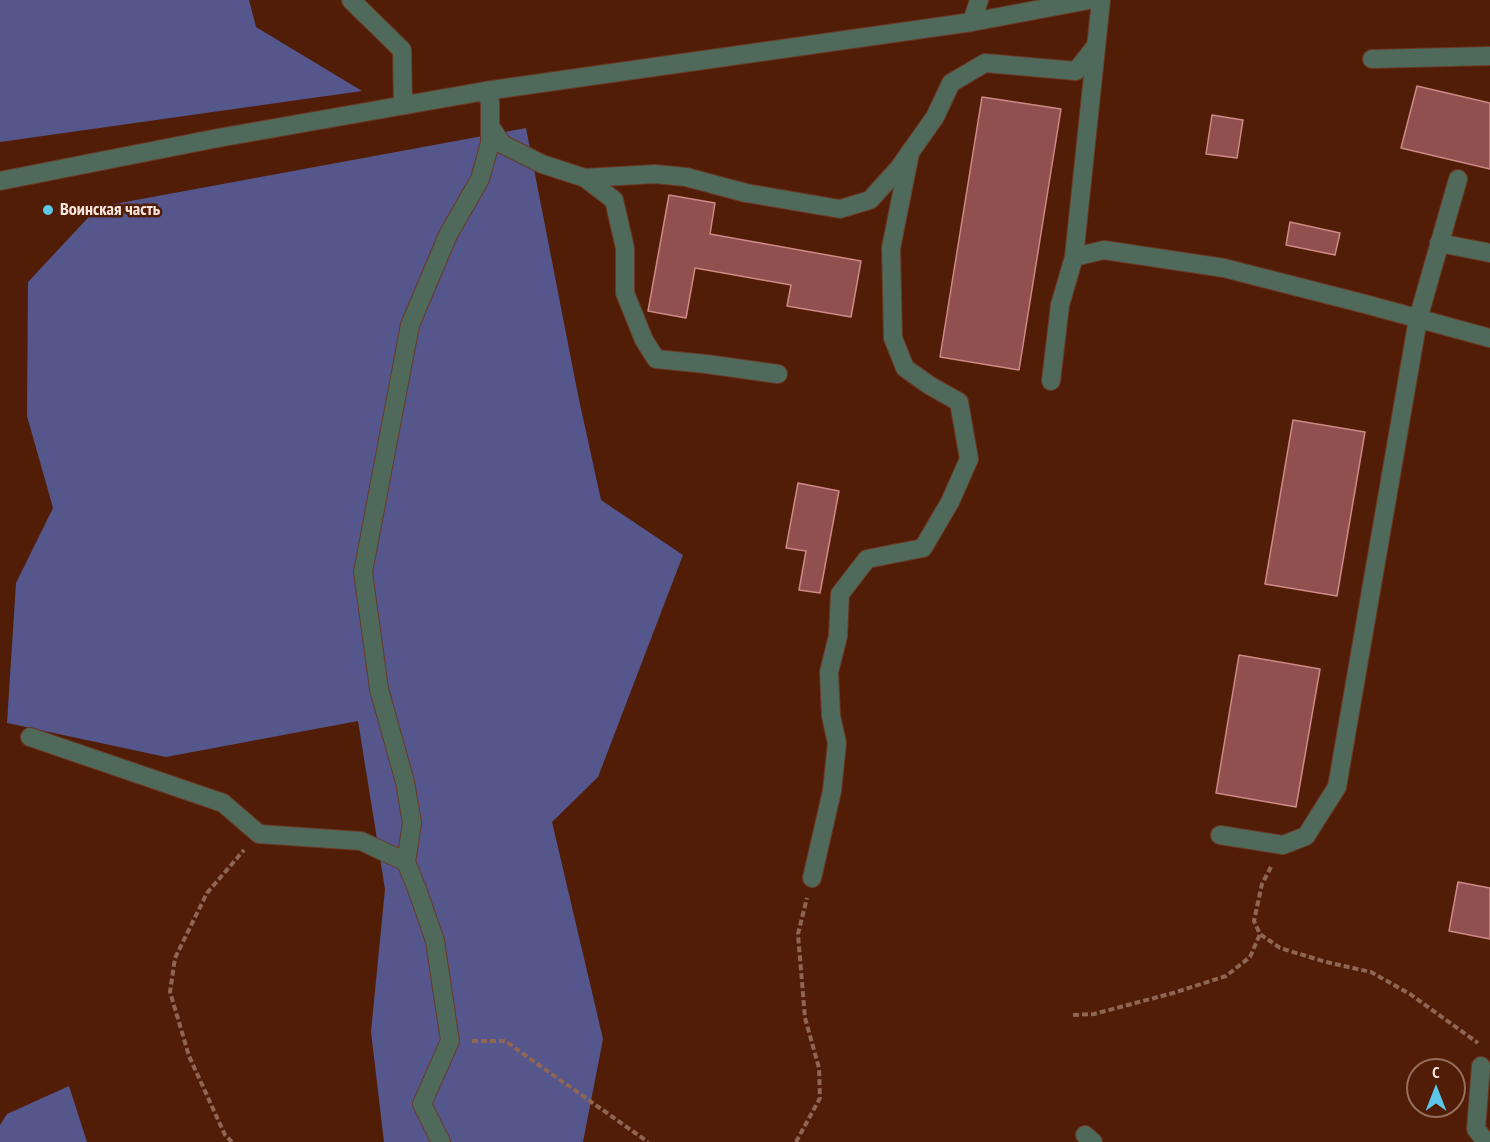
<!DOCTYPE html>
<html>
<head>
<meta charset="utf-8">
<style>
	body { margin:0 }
	#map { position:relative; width:1490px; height:1142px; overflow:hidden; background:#521d07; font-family:"PT Sans Narrow",sans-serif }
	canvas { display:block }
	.north { position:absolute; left:1406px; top:1058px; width:60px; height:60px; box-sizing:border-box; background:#521d07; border:2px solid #966e5d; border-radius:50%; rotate:0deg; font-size:16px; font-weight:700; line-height:24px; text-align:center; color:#fce7df }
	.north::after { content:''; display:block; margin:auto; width:21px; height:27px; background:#5cc7e8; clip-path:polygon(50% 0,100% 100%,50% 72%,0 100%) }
</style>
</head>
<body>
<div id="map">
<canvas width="1490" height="1142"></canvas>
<div class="north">С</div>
</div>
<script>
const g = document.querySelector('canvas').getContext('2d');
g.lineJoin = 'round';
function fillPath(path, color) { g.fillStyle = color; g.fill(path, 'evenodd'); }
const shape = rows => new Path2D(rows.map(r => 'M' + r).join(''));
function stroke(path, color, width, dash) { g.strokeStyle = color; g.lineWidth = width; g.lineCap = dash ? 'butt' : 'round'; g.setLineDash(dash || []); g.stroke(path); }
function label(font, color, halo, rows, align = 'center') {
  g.font = font + ' "PT Sans Narrow",sans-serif'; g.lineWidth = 5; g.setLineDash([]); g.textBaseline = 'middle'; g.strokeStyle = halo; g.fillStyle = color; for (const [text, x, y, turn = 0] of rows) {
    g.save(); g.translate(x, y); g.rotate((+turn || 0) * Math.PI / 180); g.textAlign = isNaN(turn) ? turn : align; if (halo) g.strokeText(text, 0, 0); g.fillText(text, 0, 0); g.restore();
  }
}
const forest = shape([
	[0,0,249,0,256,27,362,91,0,142],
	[526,128,578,395,601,500,683,555,598,777,552,822,603,1039,583,1142,384,1142,371,1032,385,889,358,721,166,757,7,723,16,583,53,508,27,416,28,282,98,207],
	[69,1086,87,1142,0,1142,0,1125,7,1114]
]);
const building = shape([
	[1417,86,1490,103,1490,169,1401,148,1417,86],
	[982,97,1061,109,1019,370,940,357,982,97],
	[1212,115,1243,120,1237,158,1206,154,1212,115],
	[669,195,715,203,710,234,861,261,851,317,787,306,791,285,695,268,686,318,648,311,669,195],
	[1290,222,1340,233,1335,255,1286,245,1290,222],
	[1293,420,1365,432,1337,596,1265,584,1293,420],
	[798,483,839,491,820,593,799,590,806,551,786,548,798,483],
	[1239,655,1320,669,1296,807,1216,793,1239,655],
	[1458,882,1490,888,1490,939,1449,931,1458,882]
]);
const path = shape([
	[1271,867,1262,884,1254,921,1260,934,1280,948,1326,962,1371,972,1410,994,1478,1043],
	[1073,1015,1094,1014,1173,993,1226,976,1250,957,1260,934],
	[472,1041,505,1041,648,1142],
	[232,1142,225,1135,189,1056,170,992,175,958,207,893,244,850],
	[796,1142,820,1098,819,1068,805,1018,798,934,807,898]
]);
const minor = shape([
	[351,0,402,50,403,105],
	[972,22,979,0],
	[1372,59,1490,56],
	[490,126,502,144,542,164,585,178,614,200,625,248,625,293,644,340,656,359,706,364,778,374],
	[585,178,655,174,686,177,746,193,840,209,870,200,899,168,935,117,951,83,985,63,1076,71,1095,47],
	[0,181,218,138,485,91,972,22,1089,0],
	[1439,243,1490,253],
	[1074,257,1104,250,1224,268,1365,304,1490,338],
	[1051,381,1060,305,1074,257,1101,0],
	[30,737,223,803,259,834,361,841,406,862,417,889,435,941,450,1041,422,1104,441,1142],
	[1220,835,1283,845,1306,836,1337,787,1418,319,1458,179],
	[406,862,412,823,405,782,379,689,363,572,410,325,448,235,480,179,490,143,490,102,485,91],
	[812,878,832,791,837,743,831,716,829,672,838,636,840,594,867,559,923,548,950,502,969,459,959,402,929,385,905,368,893,338,891,248,910,153],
	[1481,1066,1476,1129,1486,1142],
	[1085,1135,1093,1142]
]);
const markers = [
	[48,210,6,"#5cc7e8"]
];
const poiNames = [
	["Воинская часть",60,210]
];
fillPath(forest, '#54568c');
fillPath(building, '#8f504f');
stroke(building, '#cf8987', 1.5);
stroke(minor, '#6a3925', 20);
stroke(path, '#8f6554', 4, [6, 3]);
stroke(minor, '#4f695b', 18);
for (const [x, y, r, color] of markers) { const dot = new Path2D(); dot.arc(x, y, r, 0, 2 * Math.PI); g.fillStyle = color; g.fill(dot); stroke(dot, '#521d07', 2); }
label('bold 18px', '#fce7df', '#521d07', poiNames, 'left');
</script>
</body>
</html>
